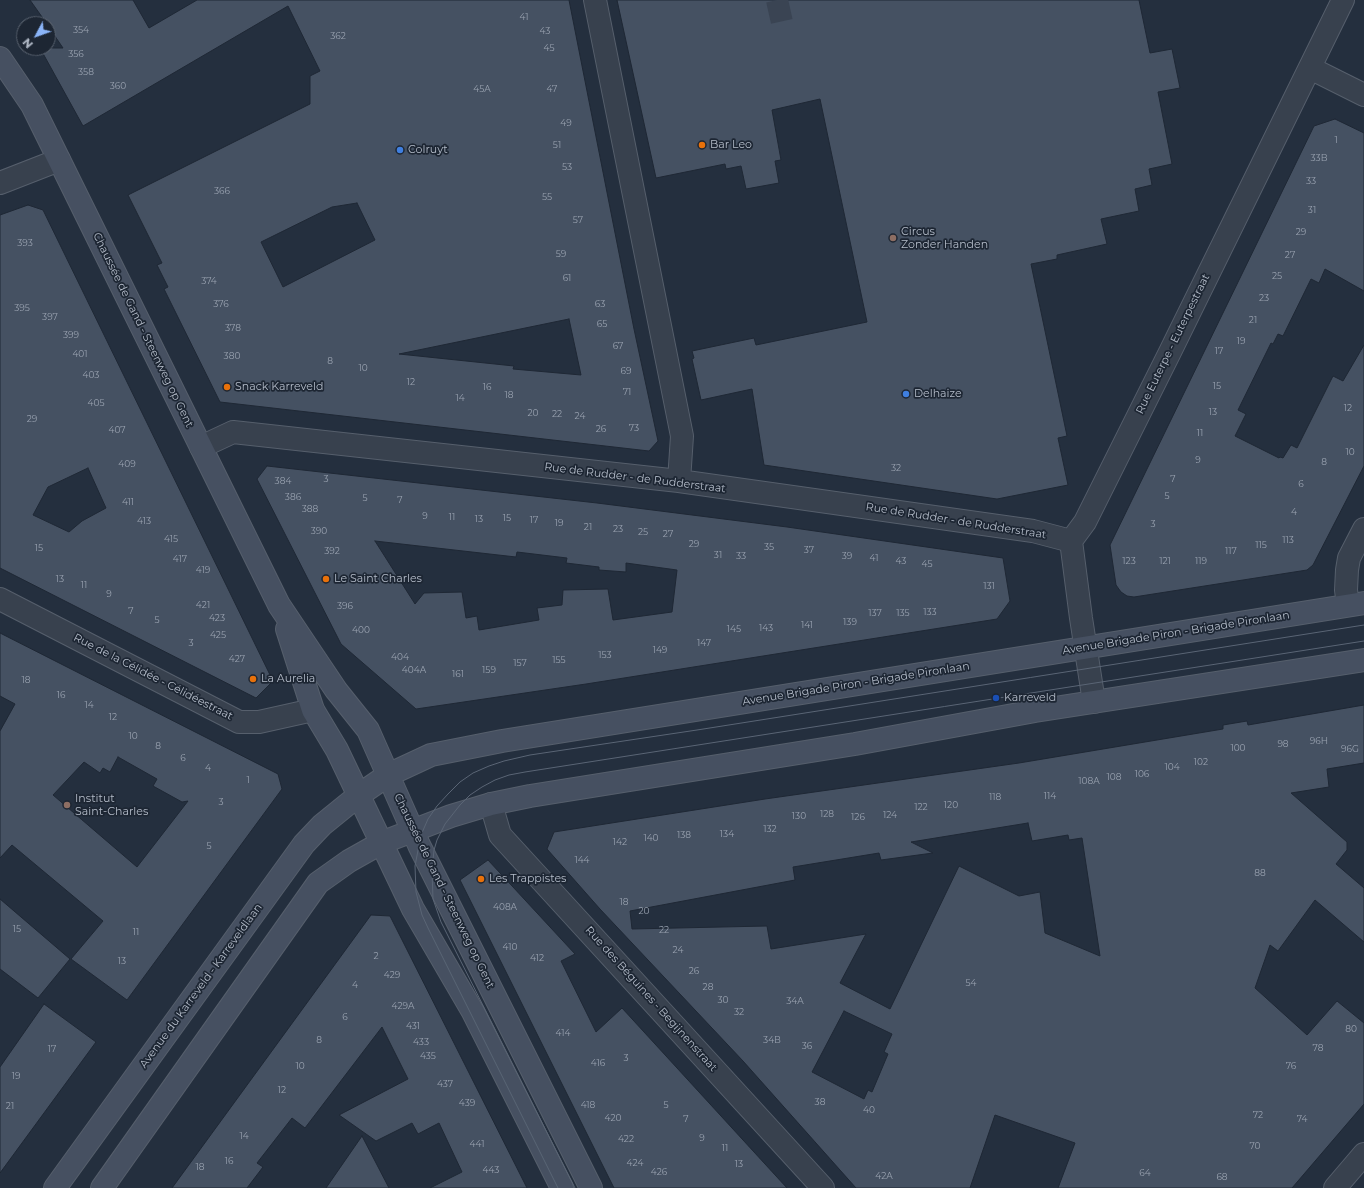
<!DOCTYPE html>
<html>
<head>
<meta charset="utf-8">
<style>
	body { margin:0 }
	#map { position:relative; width:1364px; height:1188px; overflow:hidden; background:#242f3e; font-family:Montserrat,sans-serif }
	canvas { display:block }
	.north { position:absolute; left:16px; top:16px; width:40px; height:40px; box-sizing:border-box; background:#1d2633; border:1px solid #59626f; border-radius:50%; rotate:229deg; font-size:11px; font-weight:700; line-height:16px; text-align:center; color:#b4bcc9 }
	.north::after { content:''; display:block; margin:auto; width:14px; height:18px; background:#8ab4f8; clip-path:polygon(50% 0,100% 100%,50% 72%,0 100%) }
</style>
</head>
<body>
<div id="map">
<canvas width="1364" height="1188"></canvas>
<div class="north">N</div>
</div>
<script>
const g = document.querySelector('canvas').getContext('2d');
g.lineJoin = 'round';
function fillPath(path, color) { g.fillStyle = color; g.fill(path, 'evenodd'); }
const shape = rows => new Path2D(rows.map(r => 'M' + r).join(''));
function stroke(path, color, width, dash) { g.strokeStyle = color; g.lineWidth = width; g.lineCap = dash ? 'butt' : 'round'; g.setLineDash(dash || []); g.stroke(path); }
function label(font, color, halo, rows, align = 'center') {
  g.font = font + ' Montserrat,sans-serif'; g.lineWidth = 3.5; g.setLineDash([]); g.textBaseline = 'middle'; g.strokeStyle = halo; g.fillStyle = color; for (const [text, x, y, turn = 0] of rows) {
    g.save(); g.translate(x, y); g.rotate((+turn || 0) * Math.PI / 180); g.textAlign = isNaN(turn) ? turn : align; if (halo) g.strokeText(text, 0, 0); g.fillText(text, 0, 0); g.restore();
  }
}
const building = shape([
	[30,0,133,0,149,28,197,0,569,0,634,329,658,441,649,451,220,402,164,289,168,287,157,265,162,263,128,195,310,104,310,76,320,71,288,6,83,126,40,48,63,48,48,26,48,24,47,24,30,0],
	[357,203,375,240,283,287,261,242,332,207,357,203],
	[569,319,581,375,513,369,514,366,399,354,569,319],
	[617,0,1139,0,1150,53,1172,49,1180,88,1158,92,1172,164,1149,169,1152,185,1135,189,1139,211,1101,219,1107,244,1057,255,1057,259,1031,264,1067,436,1058,438,1068,485,997,499,764,465,752,389,701,400,692,359,694,358,692,351,754,338,756,345,867,322,820,99,772,110,781,160,775,161,779,183,746,189,741,166,726,169,725,164,656,178,617,0],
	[1335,119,1364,133,1364,291,1325,269,1319,283,1311,279,1283,336,1278,334,1273,344,1271,343,1238,410,1246,414,1235,436,1279,458,1280,457,1283,458,1291,445,1297,448,1333,376,1343,381,1364,345,1364,466,1313,565,1307,570,1134,597,1127,596,1121,592,1116,585,1110,545,1314,126,1335,119],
	[28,205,43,210,273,681,256,698,0,568,0,215,28,205],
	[88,468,106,508,82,521,69,532,33,515,48,487,88,468],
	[267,466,597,503,787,527,1003,558,1010,601,997,619,586,684,416,709,341,644,257,479,267,466],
	[375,541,516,557,517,552,567,558,566,563,599,567,599,570,626,572,626,563,677,570,672,612,613,620,608,589,563,590,562,605,537,608,539,620,479,630,477,616,466,618,462,592,424,593,415,604,375,541],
	[0,633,278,774,282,789,127,1000,71,959,103,921,12,845,0,858,0,731,15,704,0,696,0,633],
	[118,757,157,779,153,786,182,802,188,801,137,867,53,795,84,762,100,773,103,768,110,772,118,757],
	[1364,705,1364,763,1327,769,1329,787,1291,793,1347,842,1347,850,1336,864,1364,888,1364,942,1315,900,1278,951,1270,945,1255,988,1307,1035,1337,1001,1364,1023,1364,1104,1292,1188,1058,1188,1075,1143,995,1115,970,1188,856,1188,743,1061,600,909,547,849,554,832,765,799,1019,763,1223,729,1223,725,1247,721,1248,725,1364,705],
	[1028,823,1032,841,1068,835,1069,840,1082,838,1100,956,1045,933,1040,892,1019,896,959,866,890,1009,840,983,866,934,771,949,767,926,632,929,630,911,795,880,793,867,879,853,881,860,933,853,911,842,1028,823],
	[844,1011,892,1034,884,1052,888,1054,872,1092,868,1090,864,1099,812,1072,844,1011],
	[488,860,575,954,561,961,596,1032,622,1008,787,1188,614,1188,460,880,488,860],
	[0,899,70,959,38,998,0,969,0,899],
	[371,915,390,916,527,1188,430,1188,462,1172,439,1123,418,1134,412,1123,376,1141,339,1115,408,1079,382,1027,305,1128,292,1118,257,1163,263,1167,247,1188,172,1188,371,915],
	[44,1004,96,1042,0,1173,0,1067,44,1004],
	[362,1136,389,1188,326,1188,362,1136]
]);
const streetTunnel = shape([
	[777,0,783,27]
]);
const street = shape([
	[595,0,682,436,679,481],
	[1310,68,1364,95],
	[0,183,59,160],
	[201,447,233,432,679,481,1033,531,1071,541],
	[0,599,239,722,259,722,313,710],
	[1348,605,1346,590,1347,570,1349,558,1364,529],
	[1094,702,1081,618,1071,541,1085,522,1170,352,1343,0],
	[491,804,500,835,823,1188],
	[1335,1188,1364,1154]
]);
const secondary = shape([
	[0,58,32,105,279,605,336,690,368,730,419,845,591,1188],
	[287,629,313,710,337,750,413,909,473,1012,562,1188],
	[55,1188,304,844,322,825,359,795,388,775,431,755,502,741,1364,603],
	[102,1188,318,883,349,861,381,843,451,816,491,804,530,796,855,744,1035,711,1364,660]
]);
const tram = shape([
	[558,1188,428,928,422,915,416,892,415,866,419,845,421,835,428,819,437,806,448,794,460,782,473,773,489,766,504,761,530,755,697,730,1364,625],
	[575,1188,441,922,433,899,432,870,434,850,437,840,445,824,460,805,470,795,482,787,495,780,509,775,525,772,1364,641]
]);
const markers = [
	[702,145,4,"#e8710a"],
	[400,150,4,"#3f7fe0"],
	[893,238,4,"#8d6e63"],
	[227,387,4,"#e8710a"],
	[906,394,4,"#3f7fe0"],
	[326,579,4,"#e8710a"],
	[253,679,4,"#e8710a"],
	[996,698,4,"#1a4fb4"],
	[67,805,4,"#8d6e63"],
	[481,879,4,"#e8710a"]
];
const numberNames = [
	["41",524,17],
	["354",81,30],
	["43",545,31],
	["362",338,36],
	["45",549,48],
	["356",76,54],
	["358",86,72],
	["360",118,86],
	["45A",482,89],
	["47",552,89],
	["49",566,123],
	["1",1336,140],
	["51",557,145],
	["33B",1319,158],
	["53",567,167],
	["33",1311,181],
	["366",222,191],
	["55",547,197],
	["31",1312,210],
	["57",578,220],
	["29",1301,232],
	["393",25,243],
	["59",561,254],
	["27",1290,255],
	["25",1277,276],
	["61",567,278],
	["374",209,281],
	["23",1264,298],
	["376",221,304],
	["63",600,304],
	["395",22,308],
	["397",50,317],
	["21",1253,320],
	["65",602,324],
	["378",233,328],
	["399",71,335],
	["19",1241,341],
	["67",618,346],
	["17",1219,351],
	["401",80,354],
	["380",232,356],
	["8",330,361],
	["10",363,368],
	["69",626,371],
	["403",91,375],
	["12",411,382],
	["15",1217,386],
	["16",487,387],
	["71",627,392],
	["18",509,395],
	["14",460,398],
	["405",96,403],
	["12",1348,408],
	["13",1213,412],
	["20",533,413],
	["22",557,414],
	["24",580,416],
	["29",32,419],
	["73",634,428],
	["26",601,429],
	["407",117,430],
	["11",1200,433],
	["10",1350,452],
	["9",1198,460],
	["8",1324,462],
	["409",127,464],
	["32",896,468],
	["3",326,479],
	["7",1173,479],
	["384",283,481],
	["6",1301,484],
	["5",1167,496],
	["386",293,497],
	["5",365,498],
	["7",400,500],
	["411",128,502],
	["388",310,509],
	["4",1294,512],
	["9",425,516],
	["11",452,517],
	["15",507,518],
	["13",479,519],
	["17",534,520],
	["413",144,521],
	["19",559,523],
	["3",1153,524],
	["21",588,527],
	["23",618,529],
	["390",319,531],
	["25",643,532],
	["27",668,534],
	["415",171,539],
	["113",1288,540],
	["29",694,544],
	["115",1261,545],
	["35",769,547],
	["15",39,548],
	["37",809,550],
	["392",332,551],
	["117",1231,551],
	["31",718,555],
	["33",741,556],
	["39",847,556],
	["41",874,558],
	["417",180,559],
	["43",901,561],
	["123",1129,561],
	["121",1165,561],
	["119",1201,561],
	["45",927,564],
	["419",203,570],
	["13",60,579],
	["11",84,585],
	["131",989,586],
	["9",109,594],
	["421",203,605],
	["396",345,606],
	["7",131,611],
	["133",930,612],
	["137",875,613],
	["135",903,613],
	["423",217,618],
	["5",157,620],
	["139",850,622],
	["141",807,625],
	["143",766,628],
	["145",734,629],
	["400",361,630],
	["425",218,635],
	["3",191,643],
	["147",704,643],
	["149",660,650],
	["153",605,655],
	["404",400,657],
	["427",237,659],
	["155",559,660],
	["157",520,663],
	["404A",414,670],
	["159",489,670],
	["161",458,674],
	["18",26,680],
	["16",61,695],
	["14",89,705],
	["12",113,717],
	["10",133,736],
	["96H",1319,741],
	["98",1283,744],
	["8",158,746],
	["100",1238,748],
	["96G",1350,749],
	["6",183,758],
	["102",1201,762],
	["104",1172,767],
	["4",208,768],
	["106",1142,774],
	["108",1114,777],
	["1",248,780],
	["108A",1089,781],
	["114",1050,796],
	["118",995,797],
	["3",221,802],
	["120",951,805],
	["122",921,807],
	["128",827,814],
	["124",890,815],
	["130",799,816],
	["126",858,817],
	["132",770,829],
	["134",727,834],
	["138",684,835],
	["140",651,838],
	["142",620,842],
	["5",209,846],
	["144",582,860],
	["88",1260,873],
	["18",624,902],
	["408A",505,907],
	["20",644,911],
	["15",17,929],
	["22",664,930],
	["11",136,932],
	["410",510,947],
	["24",678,950],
	["2",376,956],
	["412",537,958],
	["13",122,961],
	["26",694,971],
	["429",392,975],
	["54",971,983],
	["4",355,985],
	["28",708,987],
	["30",723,1000],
	["34A",795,1001],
	["429A",403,1006],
	["32",739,1012],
	["6",345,1017],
	["431",413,1026],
	["80",1351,1029],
	["414",563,1033],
	["8",319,1040],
	["34B",772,1040],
	["433",421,1042],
	["36",807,1046],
	["78",1318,1048],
	["17",52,1049],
	["435",428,1056],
	["3",626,1058],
	["416",598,1063],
	["10",300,1066],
	["76",1291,1066],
	["19",16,1076],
	["437",445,1084],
	["12",282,1090],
	["38",820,1102],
	["439",467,1103],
	["418",588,1105],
	["5",666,1105],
	["21",10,1106],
	["40",869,1110],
	["72",1258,1115],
	["420",613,1118],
	["7",686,1119],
	["74",1302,1119],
	["14",244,1136],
	["9",702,1138],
	["422",626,1139],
	["441",477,1144],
	["70",1255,1146],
	["11",725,1148],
	["16",229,1161],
	["424",635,1163],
	["13",739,1164],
	["18",200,1167],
	["443",491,1170],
	["426",659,1172],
	["64",1145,1173],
	["42A",884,1176],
	["68",1222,1177]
];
const poiNames = [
	["Bar Leo",710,145],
	["Colruyt",408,150],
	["Circus",901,232],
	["Zonder Handen",901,245],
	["Snack Karreveld",235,387],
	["Delhaize",914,394],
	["Le Saint Charles",334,579],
	["La Aurelia",261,679],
	["Karreveld",1004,698],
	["Institut",75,799],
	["Saint-Charles",75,812],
	["Les Trappistes",489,879]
];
const streetNames = [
	["Chaussée de Gand - Steenweg op Gent",143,330,64],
	["Rue Euterpe - Euterpestraat",1173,344,-64],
	["Rue de Rudder - de Rudderstraat",635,478,7],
	["Rue de Rudder - de Rudderstraat",956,521,9],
	["Avenue Brigade Piron - Brigade Pironlaan",1176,633,-9],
	["Rue de la Célidée - Célidéestraat",153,677,27],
	["Avenue Brigade Piron - Brigade Pironlaan",856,684,-9],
	["Chaussée de Gand - Steenweg op Gent",444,891,64],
	["Avenue du Karreveld - Karreveldlaan",201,986,-54],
	["Rue des Béguines - Begijnenstraat",651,999,48]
];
fillPath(building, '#455162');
stroke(building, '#1f2835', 1);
stroke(streetTunnel, '#3a4453', 22, [22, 11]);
stroke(street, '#565f6c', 24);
stroke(secondary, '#565f6c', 24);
stroke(street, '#38414e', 22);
stroke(secondary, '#465061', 22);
stroke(tram, '#5a6575', 1);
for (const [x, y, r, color] of markers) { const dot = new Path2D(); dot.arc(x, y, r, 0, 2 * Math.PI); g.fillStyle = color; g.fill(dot); stroke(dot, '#1d2633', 1.5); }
label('9px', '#98a1af', null, numberNames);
label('11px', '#b4bcc9', '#1d2633', poiNames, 'left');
label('11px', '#b4bcc9', '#1d2633', streetNames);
</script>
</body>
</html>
